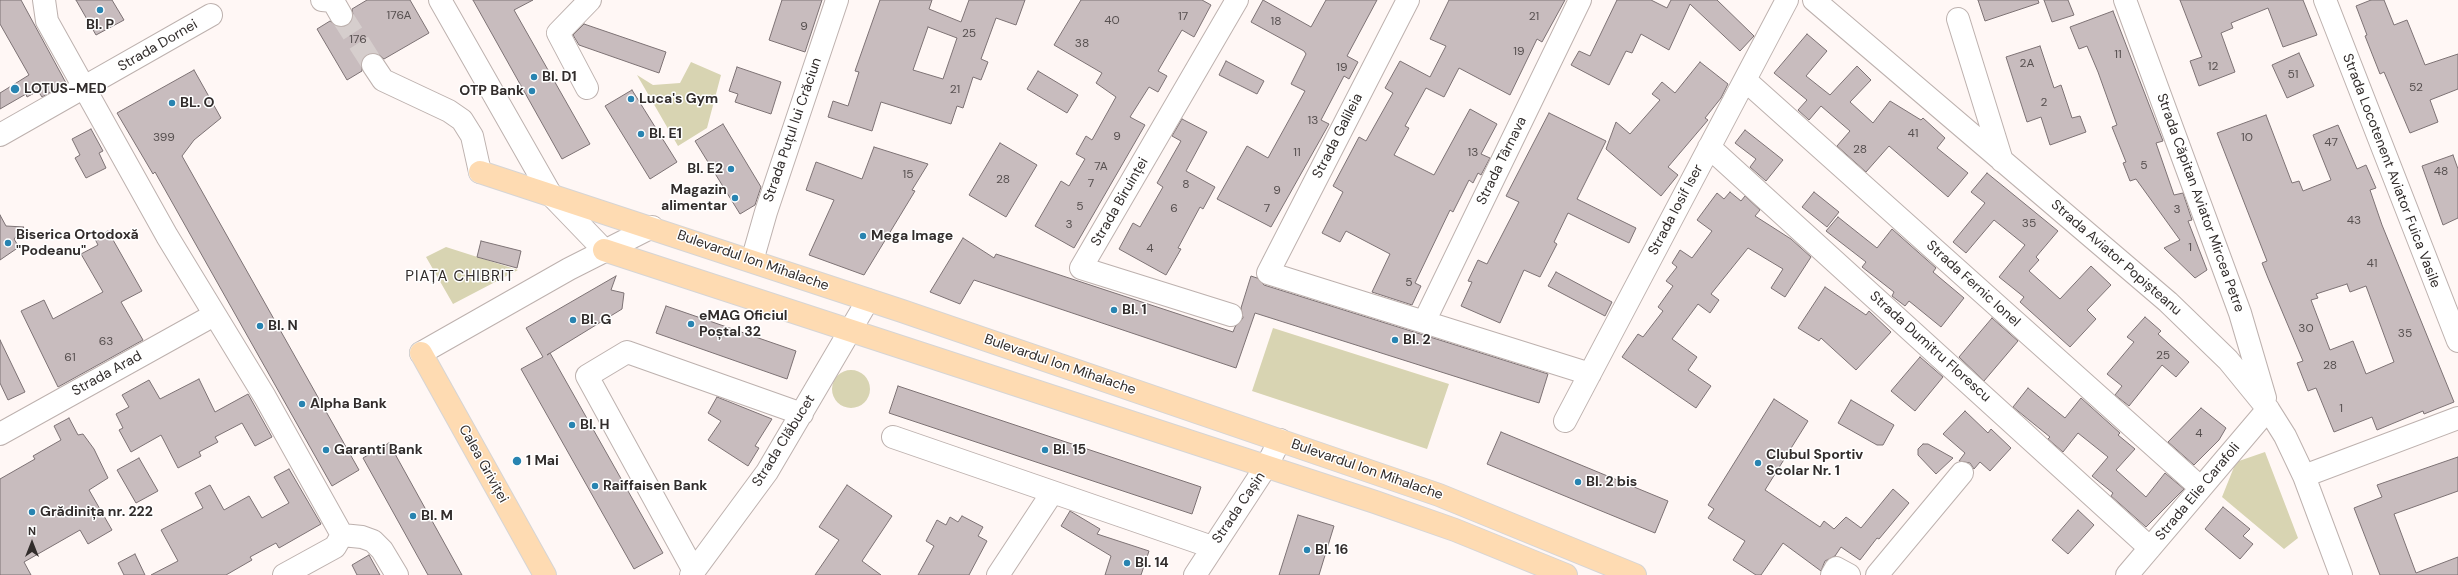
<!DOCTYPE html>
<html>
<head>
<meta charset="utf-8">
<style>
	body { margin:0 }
	#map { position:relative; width:2458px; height:575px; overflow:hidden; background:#fff7f5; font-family:"DM Sans",sans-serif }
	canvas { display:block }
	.north { position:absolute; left:12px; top:523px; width:40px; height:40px; -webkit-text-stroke:3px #fff; paint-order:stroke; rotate:0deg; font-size:11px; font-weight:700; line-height:16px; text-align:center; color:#312c2b }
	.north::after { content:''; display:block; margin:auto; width:14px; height:18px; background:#312c2b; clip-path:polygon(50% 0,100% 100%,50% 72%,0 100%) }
</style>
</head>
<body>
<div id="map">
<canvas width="2458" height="575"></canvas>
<div class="north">N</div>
</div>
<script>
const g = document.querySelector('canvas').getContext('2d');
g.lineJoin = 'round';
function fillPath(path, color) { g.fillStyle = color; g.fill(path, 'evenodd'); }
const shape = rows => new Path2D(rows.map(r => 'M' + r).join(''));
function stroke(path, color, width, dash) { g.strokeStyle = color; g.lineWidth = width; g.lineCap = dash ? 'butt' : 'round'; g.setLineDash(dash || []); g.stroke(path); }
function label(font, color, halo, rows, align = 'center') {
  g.font = font + ' "DM Sans",sans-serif'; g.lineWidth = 3; g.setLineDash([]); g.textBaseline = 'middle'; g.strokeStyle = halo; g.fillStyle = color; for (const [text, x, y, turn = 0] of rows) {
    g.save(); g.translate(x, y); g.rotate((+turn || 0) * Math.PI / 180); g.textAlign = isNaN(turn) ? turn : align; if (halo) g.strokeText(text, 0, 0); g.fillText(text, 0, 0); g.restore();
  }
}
const green = shape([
	[691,62,721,75,707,128,678,146,637,75,653,85,680,83],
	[446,247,518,270,453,304,426,257],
	[1273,328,1449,384,1427,449,1252,391],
	'832 389a19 19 0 1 1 38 0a19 19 0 1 1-38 0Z',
	[2265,452,2298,538,2284,549,2222,497,2236,462]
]);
const building = shape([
	[0,0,21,0,66,83,42,97,38,91,27,97,26,94,0,109,0,93,29,75,0,24,0,0],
	[76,0,112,0,124,20,96,35,76,0],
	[367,0,410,0,429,33,384,59,378,54,366,54,362,60,362,71,347,80,317,29,330,21,341,27,348,26,353,15,352,9,367,0],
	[473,0,533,0,514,10,590,144,562,159,473,0],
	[782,0,822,0,805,52,769,40,782,0],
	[880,0,932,0,929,9,961,22,969,0,1025,0,1016,25,996,18,981,59,988,62,981,80,973,77,963,108,957,106,951,124,881,102,872,131,828,117,833,101,848,106,859,72,855,71,880,0],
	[928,27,957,38,943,79,913,70,928,27],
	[1081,0,1202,0,1211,5,1194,37,1182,30,1158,71,1167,76,1158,92,1149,87,1130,117,1145,125,1074,248,1035,226,1061,181,1069,186,1085,159,1076,154,1086,136,1092,140,1116,97,1096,83,1102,73,1054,45,1081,0],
	[1263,0,1311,27,1326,0,1377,0,1347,56,1358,62,1349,79,1344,76,1321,120,1329,124,1271,227,1217,199,1247,146,1268,158,1305,91,1291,84,1306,54,1304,51,1251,22,1263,0],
	[1449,0,1565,0,1542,42,1537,39,1510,95,1459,68,1444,97,1426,88,1405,126,1409,128,1394,155,1434,175,1470,109,1497,124,1481,154,1490,158,1481,175,1478,173,1473,183,1469,180,1453,212,1450,210,1415,283,1421,286,1412,305,1372,292,1390,254,1346,231,1340,242,1322,233,1343,192,1333,186,1359,137,1366,141,1393,93,1385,88,1400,61,1430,77,1446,46,1430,39,1449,0],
	[1617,0,1651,0,1667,8,1671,0,1717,0,1754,36,1740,51,1690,4,1669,50,1641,34,1632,53,1626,51,1609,85,1571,65,1579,51,1590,56,1617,0],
	[1978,0,2038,0,2039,3,1985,21,1978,0],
	[2044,0,2068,0,2074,15,2052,22,2044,0],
	[2180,0,2303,0,2317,35,2283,47,2268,8,2231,23,2233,28,2221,33,2235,72,2199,86,2190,61,2202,57,2180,0],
	[2371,0,2384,0,2394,25,2407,20,2425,65,2458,54,2458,89,2430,100,2438,122,2410,133,2384,72,2380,74,2365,36,2367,35,2356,6,2371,0],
	[2113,11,2163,141,2156,143,2174,195,2183,193,2192,220,2188,221,2207,270,2195,278,2164,248,2180,240,2136,179,2130,181,2123,163,2126,162,2112,127,2117,125,2098,72,2087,46,2079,49,2070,27,2113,11],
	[584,24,666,52,659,73,579,45,573,35,584,24],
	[1807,34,1827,51,1806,76,1830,95,1857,66,1871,80,1850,102,1873,123,1890,101,1921,120,1923,118,1945,138,1937,148,1968,173,1948,197,1889,146,1866,172,1837,146,1850,131,1821,106,1809,120,1798,110,1807,100,1774,73,1807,34],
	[2040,46,2054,88,2061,85,2072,118,2080,116,2086,132,2050,145,2041,117,2027,122,2006,57,2040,46],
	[2299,53,2314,86,2287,98,2272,65,2299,53],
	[1226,61,1264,81,1257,94,1219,75,1226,61],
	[1700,62,1728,84,1721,98,1705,118,1708,120,1668,167,1678,175,1661,196,1606,149,1616,122,1630,134,1660,100,1652,94,1662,82,1675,93,1700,62],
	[737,67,781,82,771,114,735,102,738,94,729,91,737,67],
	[194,70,221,118,194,140,182,156,359,470,332,486,155,172,153,174,117,113,194,70],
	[1038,71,1078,95,1067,113,1027,89,1038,71],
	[632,90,677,162,650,179,605,106,632,90],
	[1549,113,1606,141,1577,199,1636,228,1629,243,1568,213,1554,242,1557,244,1540,277,1524,270,1500,323,1461,306,1472,282,1468,281,1478,260,1487,264,1519,202,1506,196,1549,113],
	[2266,115,2292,183,2299,181,2303,191,2331,180,2313,135,2338,125,2357,169,2366,165,2376,188,2370,190,2382,225,2454,402,2424,414,2423,411,2377,430,2372,417,2334,432,2316,388,2308,391,2297,363,2303,361,2268,278,2262,263,2267,261,2217,133,2266,115],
	[2347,284,2350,292,2366,286,2394,362,2366,374,2353,341,2330,350,2311,300,2318,298,2316,294,2347,284],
	[1182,119,1207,132,1186,171,1215,187,1203,209,1200,207,1178,248,1181,249,1166,275,1119,249,1133,223,1140,227,1163,187,1157,183,1181,141,1172,136,1182,119],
	[723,124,761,187,755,205,740,214,695,141,723,124],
	[91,129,103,151,99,153,106,168,86,178,75,158,80,155,72,139,91,129],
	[1745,130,1783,160,1766,181,1750,167,1756,159,1735,143,1745,130],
	[1000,143,1037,165,1006,217,969,195,1000,143],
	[874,147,928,164,912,190,915,191,864,275,809,255,834,200,806,190,816,162,862,179,874,147],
	[2453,155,2458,169,2458,218,2443,225,2422,166,2453,155],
	[1987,173,2058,231,2036,257,2039,260,2029,271,2060,299,2091,266,2111,285,2087,310,2096,319,2070,347,2020,302,2024,297,1999,277,2025,245,1994,220,1966,253,1953,242,1985,203,1971,192,1987,173],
	[1730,192,1741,201,1745,196,1760,210,1755,216,1791,239,1811,257,1785,297,1771,288,1783,269,1748,248,1711,294,1719,300,1710,313,1698,304,1672,339,1697,357,1688,370,1711,386,1696,408,1622,357,1638,334,1643,337,1663,311,1658,307,1673,286,1666,281,1677,267,1672,263,1680,250,1692,258,1712,231,1697,220,1717,193,1724,199,1730,192],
	[1814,192,1839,212,1827,227,1802,207,1814,192],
	[0,215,6,226,24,227,14,239,19,247,0,260,0,215],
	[1838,217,1877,248,1892,229,1936,268,1933,272,1964,298,1941,327,1909,301,1905,306,1892,296,1894,292,1862,267,1866,262,1826,231,1838,217],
	[108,231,142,291,121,302,143,340,58,387,21,311,44,300,53,319,103,292,81,254,98,245,95,239,108,231],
	[963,238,994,258,996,254,1233,332,1235,327,1243,318,1241,308,1251,276,1257,278,1264,285,1548,374,1539,403,1255,313,1236,368,974,280,960,304,930,292,963,238],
	[481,241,521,251,517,268,477,257,481,241],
	[1556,272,1612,302,1605,316,1548,286,1556,272],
	[616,276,611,290,624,293,622,309,547,355,550,353,663,553,634,569,521,369,543,357,526,328,616,276],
	[1825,287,1866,315,1869,311,1891,332,1856,370,1821,338,1819,341,1798,328,1825,287],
	[666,306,796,351,787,379,656,333,666,306],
	[2145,317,2161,331,2158,334,2189,362,2176,377,2162,365,2129,406,2115,395,2122,386,2107,374,2134,342,2127,337,2145,317],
	[1992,318,2018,341,1984,381,1959,357,1992,318],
	[0,340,25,392,8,400,0,383,0,340],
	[1920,357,1943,377,1915,411,1891,391,1920,357],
	[199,379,215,412,248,394,272,437,255,446,242,423,215,437,218,442,199,452,201,456,178,468,161,435,131,452,119,430,123,428,116,414,129,407,122,395,149,380,160,399,199,379],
	[898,386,1201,487,1192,514,889,413,898,386],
	[2028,388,2065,418,2081,398,2120,433,2118,435,2135,449,2116,470,2146,497,2165,473,2184,489,2146,527,2111,496,2113,493,2092,476,2108,457,2078,433,2063,452,2048,439,2050,437,2013,407,2028,388],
	[717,397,772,419,755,446,759,448,748,466,708,440,721,421,708,413,717,397],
	[1774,399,1808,421,1765,490,1820,527,1824,521,1834,529,1846,517,1861,528,1893,489,1909,503,1879,539,1877,538,1860,560,1841,547,1835,556,1825,561,1821,571,1783,543,1761,575,1756,575,1733,560,1745,541,1708,518,1714,509,1708,505,1774,399],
	[1851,400,1894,425,1883,445,1877,445,1838,423,1851,400],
	[2201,408,2226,428,2219,440,2194,465,2168,442,2201,408],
	[1965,411,1988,433,1991,429,2011,448,1990,471,1980,462,1974,469,1970,463,1959,461,1965,453,1943,434,1965,411],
	[69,418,78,435,83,434,94,449,108,478,89,490,112,530,88,544,80,530,24,562,31,575,0,575,0,479,35,459,33,456,61,440,54,426,69,418],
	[1501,432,1668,501,1655,533,1487,464,1501,432],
	[389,443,462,575,428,575,363,458,389,443],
	[1923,444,1928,444,1953,458,1936,474,1918,455,1918,449,1923,444],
	[2458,457,2458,491,2394,514,2416,573,2458,557,2458,575,2380,575,2354,508,2382,497,2377,485,2458,457],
	[139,458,158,491,136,503,117,470,139,458],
	[289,469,321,524,279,548,276,543,250,557,252,560,226,575,151,575,178,561,161,530,203,508,195,493,210,485,224,510,249,496,262,518,289,503,274,477,289,469],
	[847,485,892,516,862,561,881,575,815,575,839,540,819,527,847,485],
	[2223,507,2250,529,2243,536,2253,544,2240,559,2205,529,2223,507],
	[2078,510,2094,525,2068,554,2052,540,2078,510],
	[1070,511,1100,529,1097,534,1149,551,1141,575,1105,575,1111,556,1061,526,1070,511],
	[1298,515,1334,526,1319,575,1279,575,1298,515],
	[962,516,983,527,978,536,987,541,969,575,918,575,934,546,926,541,937,520,946,525,950,517,958,522,962,516],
	[135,554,145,575,124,575,118,563,135,554],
	[369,555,380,575,357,575,352,565,369,555]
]);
const minorTunnel = shape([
	[341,15,373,65]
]);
const minor = shape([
	[44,0,47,21,167,236,265,397,342,535],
	[322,0,333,1,341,15],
	[440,0,551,195,604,250],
	[1408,0,1268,273,1590,374],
	[1814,0,2168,302,2228,360,2268,409,2285,436,2304,476,2341,575],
	[2125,0,2240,313,2265,398],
	[2325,0,2458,341],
	[1958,19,2002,161],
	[373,65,383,80,449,111,462,120,472,136,480,172],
	[1745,80,2201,488],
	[587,88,558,33,590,0],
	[0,135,211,15],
	[1709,147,2150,548],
	[752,261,766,212,837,0],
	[1231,315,1081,268,1237,0],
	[1424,322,1580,0],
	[421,353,569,269,652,227],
	[1565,421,1787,0],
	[0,434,214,315],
	[893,437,1212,547],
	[2304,476,2458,418],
	[342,535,362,537,373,541,382,550,397,575],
	[694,571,587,376,627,352,802,414],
	[284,575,335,547,342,535],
	[691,575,767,472,868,300],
	[998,575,1052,493],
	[1195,575,1267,465,1280,440],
	[1832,575,1836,568,1849,575],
	[1877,575,1962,473],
	[2127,575,2268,409]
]);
const major = shape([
	[480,172,902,311,1439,495,1635,575],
	[604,250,1375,502,1455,530,1566,575],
	[421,353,545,575]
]);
const markers = [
	[100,10,4,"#2884b1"],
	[534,77,4,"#2884b1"],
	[15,89,5,"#2884b1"],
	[532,91,4,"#2884b1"],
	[631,99,4,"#2884b1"],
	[172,103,4,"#2884b1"],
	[641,134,4,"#2884b1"],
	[731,169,4,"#2884b1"],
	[735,198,4,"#2884b1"],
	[863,236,4,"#2884b1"],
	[8,243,4,"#2884b1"],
	[1114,310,4,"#2884b1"],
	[573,320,4,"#2884b1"],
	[691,324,4,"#2884b1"],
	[260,326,4,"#2884b1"],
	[1395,340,4,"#2884b1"],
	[302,404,4,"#2884b1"],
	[572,425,4,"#2884b1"],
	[326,450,4,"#2884b1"],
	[1045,450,4,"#2884b1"],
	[517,461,5,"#2884b1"],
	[1758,463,4,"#2884b1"],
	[1578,482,4,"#2884b1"],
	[595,486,4,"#2884b1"],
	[32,512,4,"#2884b1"],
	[413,516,4,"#2884b1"],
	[1307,550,4,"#2884b1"],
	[1127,563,4,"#2884b1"]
];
const numberNames = [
	["176A",399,16],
	["17",1183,17],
	["21",1534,17],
	["40",1112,21],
	["18",1276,22],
	["9",804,27],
	["25",969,34],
	["176",358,40],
	["38",1082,44],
	["19",1519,52],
	["11",2118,55],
	["2A",2027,64],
	["12",2213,67],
	["19",1342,68],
	["51",2293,75],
	["52",2416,88],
	["21",955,90],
	["2",2044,103],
	["13",1313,121],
	["41",1913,134],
	["9",1117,137],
	["399",164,138],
	["10",2247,138],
	["47",2331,143],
	["28",1860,150],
	["11",1297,153],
	["13",1473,153],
	["5",2144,166],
	["7A",1101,167],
	["48",2441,172],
	["15",908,175],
	["28",1003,180],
	["7",1091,184],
	["8",1186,185],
	["9",1277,191],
	["5",1080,207],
	["6",1174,209],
	["7",1267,209],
	["3",2177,210],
	["43",2354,221],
	["35",2029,224],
	["3",1069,225],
	["1",2190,248],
	["4",1150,249],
	["41",2372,264],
	["5",1409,283],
	["30",2306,329],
	["35",2405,334],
	["63",106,342],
	["25",2163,356],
	["61",70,358],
	["28",2330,366],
	["1",2341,409],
	["4",2199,434]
];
const poiNames = [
	["Bl. P",100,25,"center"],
	["Bl. D1",542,77],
	["LOTUS-MED",24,89],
	["OTP Bank",524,91,"right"],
	["Luca's Gym",639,99],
	["BL. O",180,103],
	["Bl. E1",649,134],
	["Bl. E2",723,169,"right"],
	["Magazin",727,190,"right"],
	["alimentar",727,206,"right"],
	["Biserica Ortodoxă",16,235],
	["\"Podeanu\"",16,251],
	["Mega Image",871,236],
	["Bl. 1",1122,310],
	["eMAG Oficiul",699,316],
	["Poștal 32",699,332],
	["Bl. G",581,320],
	["Bl. N",268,326],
	["Bl. 2",1403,340],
	["Alpha Bank",310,404],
	["Bl. H",580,425],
	["Garanti Bank",334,450],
	["Bl. 15",1053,450],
	["Clubul Sportiv",1766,455],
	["Scolar Nr. 1",1766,471],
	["1 Mai",526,461],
	["Bl. 2 bis",1586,482],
	["Raiffaisen Bank",603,486],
	["Grădinița nr. 222",40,512],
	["Bl. M",421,516],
	["Bl. 16",1315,550],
	["Bl. 14",1135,563]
];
const streetNames = [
	["Strada Dornei",158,46,-30],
	["Strada Puțul lui Crăciun",793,130,-71],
	["Strada Galileia",1338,136,-63],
	["Strada Târnava",1502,161,-64],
	["Strada Locotenent Aviator Fuica Vasile",2391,171,69],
	["Strada Biruinței",1120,202,-60],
	["Strada Căpitan Aviator Mircea Petre",2200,203,70],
	["Strada Iosif Iser",1676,210,-62],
	["Strada Aviator Popișteanu",2116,258,41],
	["Bulevardul Ion Mihalache",753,261,19],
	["Strada Fernic Ionel",1973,284,42],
	["Strada Dumitru Florescu",1930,347,42],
	["Bulevardul Ion Mihalache",1060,365,19],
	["Strada Arad",107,374,-29],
	["Strada Clăbucet",784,441,-58],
	["Calea Griviței",483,464,61],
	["Bulevardul Ion Mihalache",1367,470,19],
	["Strada Elie Carafoli",2198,492,-50],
	["Strada Cașin",1239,508,-56]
];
const neighbourhoodNames = [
	["PIAȚA CHIBRIT",460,277]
];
fillPath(green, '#d8d4b2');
fillPath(building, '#c8bcbe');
stroke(building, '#7d7274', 1);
stroke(minorTunnel, '#d6cecd', 22, [22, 11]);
stroke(minor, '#bdb1ae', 24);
stroke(major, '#d6d5d5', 24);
stroke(minor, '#fff', 22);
stroke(major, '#fedbb2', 22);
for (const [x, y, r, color] of markers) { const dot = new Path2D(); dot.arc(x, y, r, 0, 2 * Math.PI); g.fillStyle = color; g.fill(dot); stroke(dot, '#fff', 1.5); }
label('12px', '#575050', null, numberNames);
label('bold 14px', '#312c2b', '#fff', poiNames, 'left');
label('14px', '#312c2b', '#fff', streetNames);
g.letterSpacing = '1px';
label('15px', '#312c2b', '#fff', neighbourhoodNames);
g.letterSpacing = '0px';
</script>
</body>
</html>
